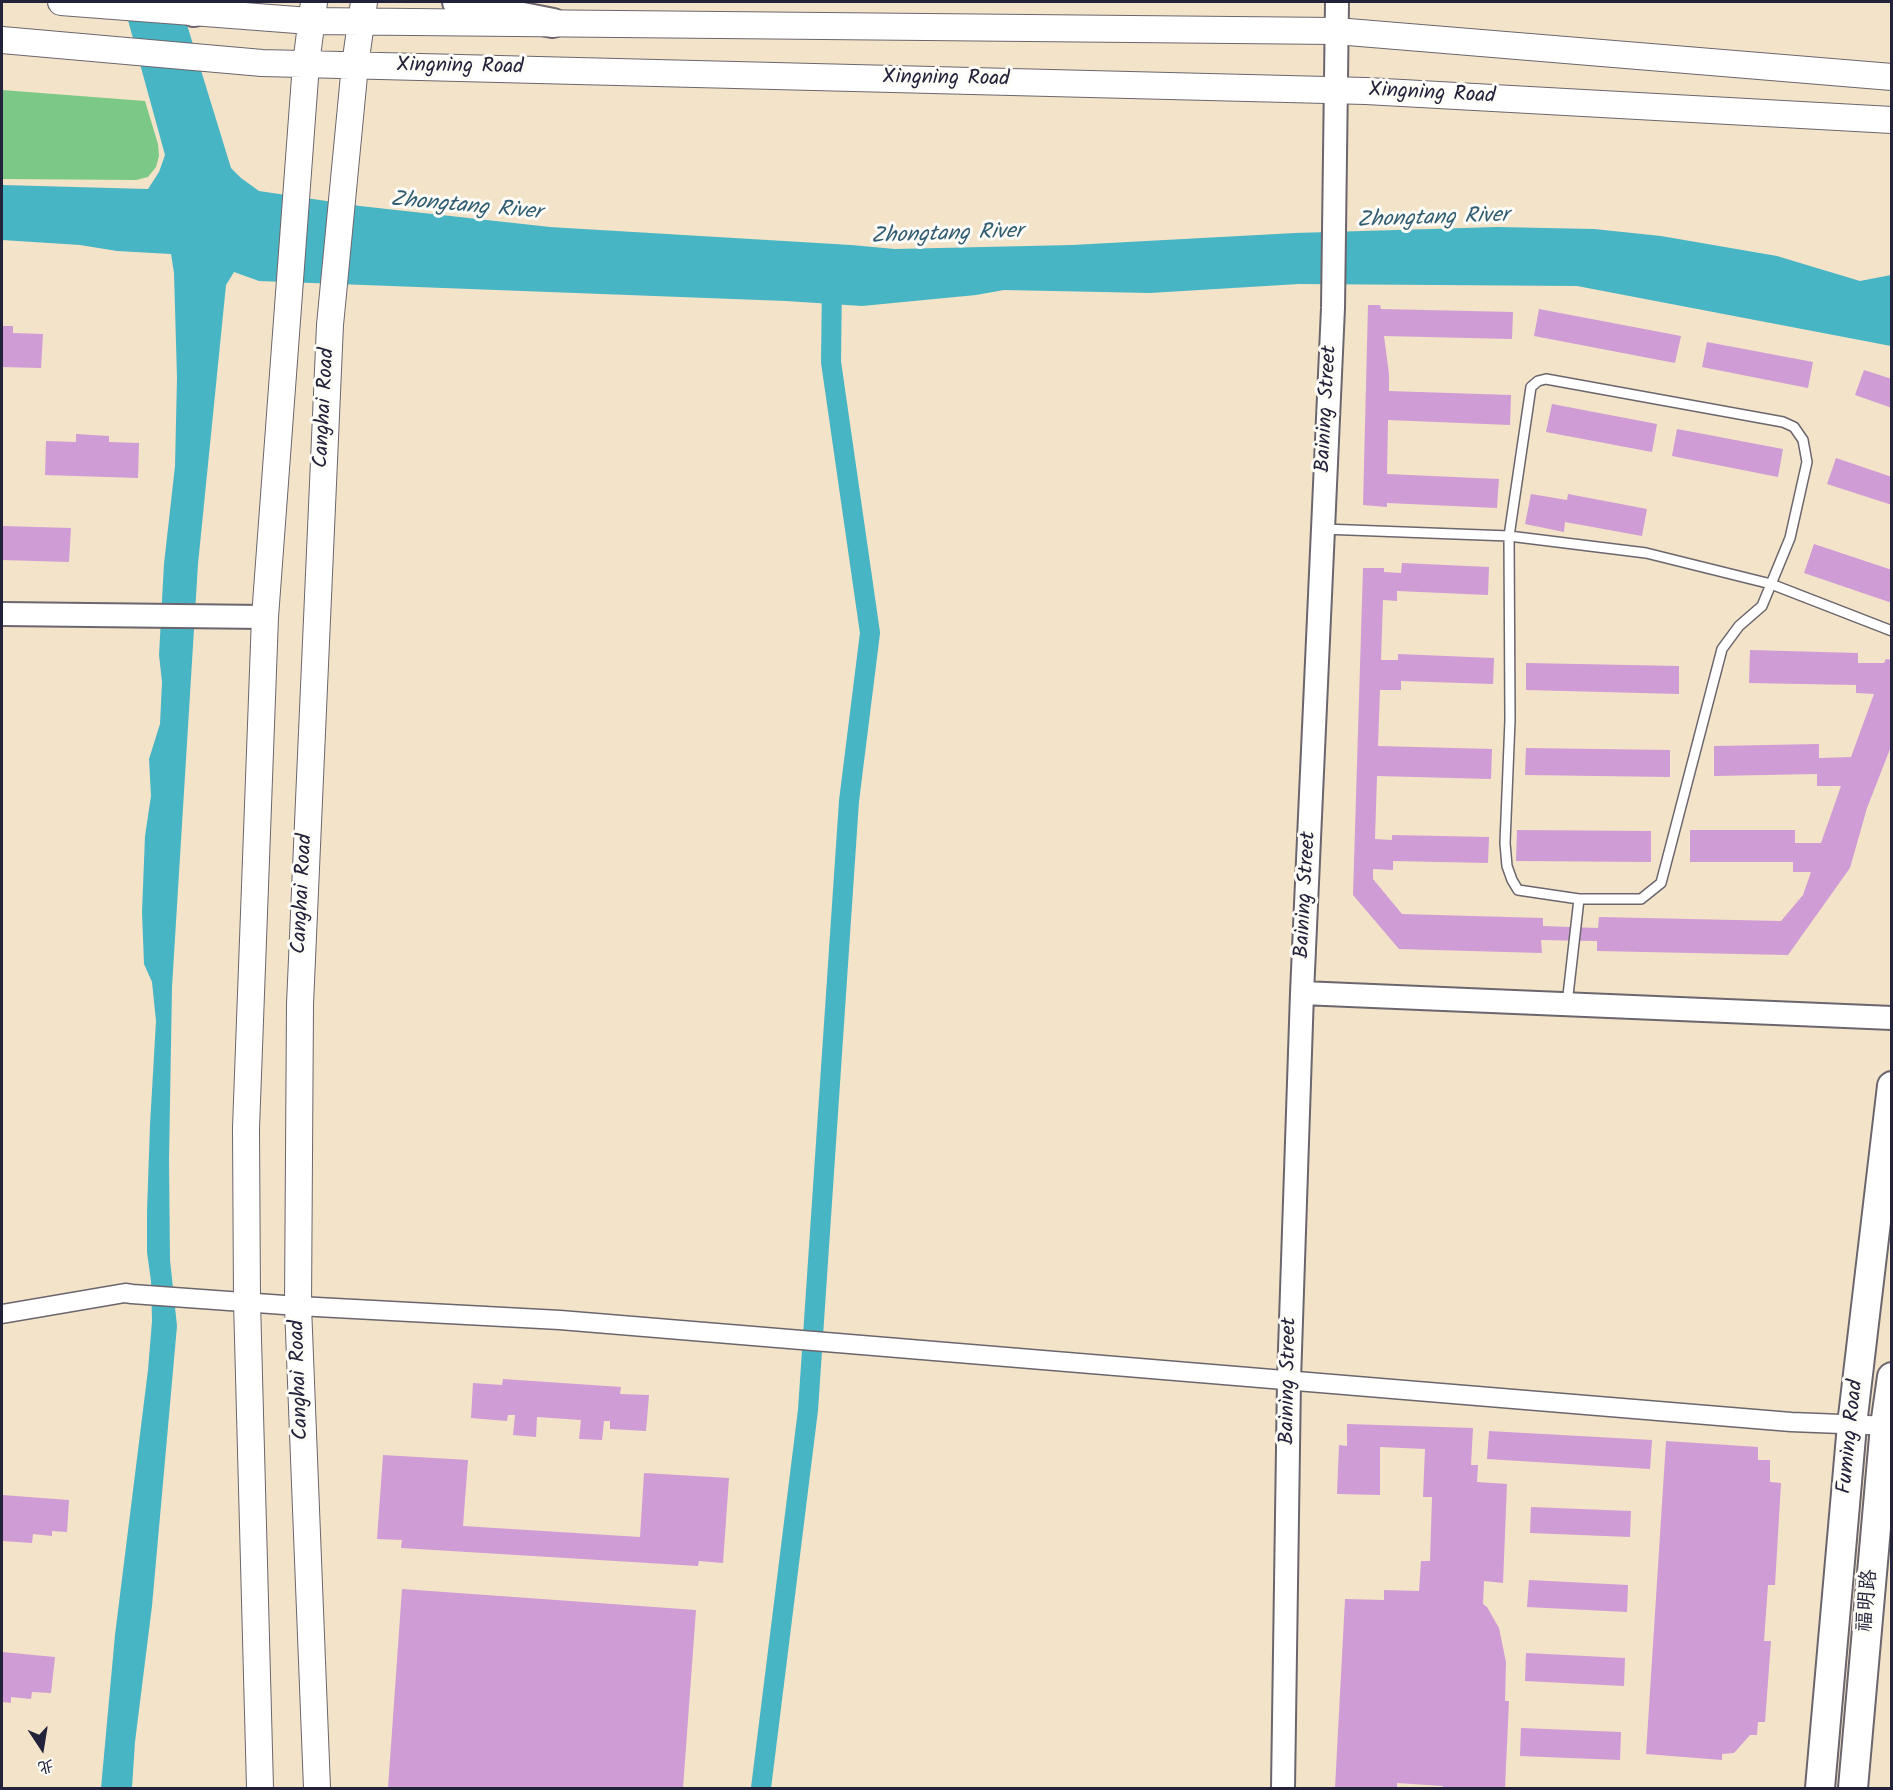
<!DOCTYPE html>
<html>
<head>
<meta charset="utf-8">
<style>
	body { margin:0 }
	#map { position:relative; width:1893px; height:1790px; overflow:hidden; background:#f3e3c9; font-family:Kalam,"LXGW WenKai TC",sans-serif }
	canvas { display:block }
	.frame { position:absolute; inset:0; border:3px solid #22223b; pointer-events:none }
	.north { position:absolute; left:12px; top:1718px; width:60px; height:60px; -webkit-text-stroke:4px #fdfcf7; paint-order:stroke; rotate:168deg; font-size:16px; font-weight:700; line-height:24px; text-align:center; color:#22223b }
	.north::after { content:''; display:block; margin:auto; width:21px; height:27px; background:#22223b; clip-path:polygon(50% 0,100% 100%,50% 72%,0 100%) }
</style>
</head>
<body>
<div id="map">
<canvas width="1893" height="1790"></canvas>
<div class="frame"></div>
<div class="north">北</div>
</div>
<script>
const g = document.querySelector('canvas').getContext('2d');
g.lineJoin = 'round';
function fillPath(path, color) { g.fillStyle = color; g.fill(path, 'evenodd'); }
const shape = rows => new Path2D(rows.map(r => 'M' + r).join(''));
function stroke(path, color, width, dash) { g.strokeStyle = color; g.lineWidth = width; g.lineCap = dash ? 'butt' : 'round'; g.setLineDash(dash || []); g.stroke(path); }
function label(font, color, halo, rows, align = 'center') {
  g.font = font + ' Kalam,"LXGW WenKai TC",sans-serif'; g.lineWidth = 6; g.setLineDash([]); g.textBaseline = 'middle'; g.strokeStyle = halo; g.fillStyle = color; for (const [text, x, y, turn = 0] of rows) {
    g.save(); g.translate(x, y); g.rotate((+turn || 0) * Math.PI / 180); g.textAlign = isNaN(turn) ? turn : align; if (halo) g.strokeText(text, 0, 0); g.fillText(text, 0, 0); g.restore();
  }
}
const green = shape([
	[2,90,145,101,158,144,159,156,156,167,148,177,136,180,2,179]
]);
const water = shape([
	[123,2,180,2,231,168,241,178,259,191,360,206,550,227,851,245,895,249,1072,245,1295,233,1497,227,1594,229,1661,236,1777,256,1860,281,1891,275,1891,346,1577,286,1299,284,1150,293,1004,290,976,295,862,306,786,301,259,281,234,272,226,285,198,564,172,987,169,1160,170,1260,177,1326,152,1606,135,1742,132,1788,101,1788,115,1635,148,1370,152,1321,151,1281,147,1252,147,1211,150,1125,156,1021,152,982,144,964,142,912,145,836,151,796,149,759,160,724,162,682,159,655,164,564,175,466,177,378,174,273,171,254,117,251,80,245,2,240,2,185,148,189,159,172,165,155]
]);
const canal = shape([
	[761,1788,808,1410,849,801,870,633,831,362,832,278]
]);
const building = shape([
	[1368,305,1380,305,1381,309,1513,312,1512,339,1384,336,1389,374,1389,391,1511,395,1510,425,1388,420,1387,474,1499,479,1497,508,1387,503,1387,507,1363,505],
	[1539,309,1681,336,1675,363,1534,336],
	[2,326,13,326,13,333,43,334,41,368,2,367],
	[1707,342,1813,362,1808,388,1702,367],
	[1864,370,1892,379,1892,408,1855,395],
	[1552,404,1657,424,1652,452,1546,432],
	[1677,429,1783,449,1778,477,1672,456],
	[76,434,109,436,109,442,139,443,138,478,45,475,46,441,76,442],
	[1836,458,1892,477,1892,505,1827,484],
	[1531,494,1567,500,1568,494,1647,509,1642,536,1565,522,1564,532,1525,524],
	[2,526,71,528,69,562,2,560],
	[1814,544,1892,570,1892,603,1804,573],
	[1402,563,1489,567,1488,595,1397,591,1397,601,1383,600,1381,660,1398,660,1398,654,1494,658,1493,684,1401,681,1401,690,1380,690,1378,746,1492,749,1491,779,1377,776,1375,839,1392,840,1392,835,1489,837,1488,863,1393,861,1393,870,1373,869,1373,879,1402,914,1543,918,1543,926,1598,928,1599,917,1781,921,1803,895,1811,872,1793,872,1793,862,1690,862,1690,830,1795,830,1795,843,1821,843,1841,786,1817,786,1817,774,1714,776,1714,746,1819,744,1819,758,1851,757,1874,694,1856,693,1856,685,1749,683,1750,650,1858,653,1858,663,1884,663,1886,659,1892,660,1892,744,1867,808,1850,868,1788,955,1597,951,1597,941,1541,940,1542,953,1399,949,1353,895,1363,568,1384,568,1384,572,1401,573],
	[1526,663,1679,666,1679,694,1526,690],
	[1526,748,1670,750,1670,777,1525,775],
	[1517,830,1651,831,1651,862,1516,861],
	[503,1379,621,1387,620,1394,649,1395,646,1431,610,1429,610,1421,604,1421,602,1440,579,1439,581,1420,537,1417,536,1437,513,1435,515,1415,508,1415,507,1421,471,1418,473,1383,502,1385],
	[1347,1424,1473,1428,1471,1465,1478,1465,1477,1482,1507,1484,1503,1583,1484,1581,1483,1604,1487,1607,1499,1628,1506,1662,1505,1701,1509,1701,1505,1788,1443,1788,1443,1786,1397,1783,1397,1788,1335,1788,1345,1599,1384,1600,1384,1590,1419,1591,1421,1561,1430,1561,1432,1497,1423,1497,1425,1449,1380,1447,1380,1495,1337,1494,1339,1445,1347,1446],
	[1489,1431,1652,1440,1650,1469,1487,1459],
	[1666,1441,1758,1447,1758,1460,1770,1460,1770,1482,1781,1483,1775,1585,1768,1585,1764,1641,1771,1641,1765,1722,1758,1722,1757,1735,1750,1735,1734,1753,1722,1754,1722,1760,1646,1754],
	[383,1455,468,1460,463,1526,640,1537,644,1473,729,1478,723,1563,699,1561,698,1566,401,1548,402,1540,377,1539],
	[2,1495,69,1500,67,1532,52,1531,52,1536,33,1534,32,1543,3,1541],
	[1531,1507,1631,1511,1630,1537,1530,1533],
	[1529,1580,1628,1585,1627,1612,1527,1607],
	[402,1589,696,1610,683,1788,388,1788],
	[2,1652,55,1657,51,1693,32,1692,31,1699,11,1697,11,1703,2,1702],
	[1526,1653,1625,1658,1624,1686,1525,1681],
	[1521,1728,1621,1732,1620,1760,1520,1756]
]);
const service = shape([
	[1546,379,1783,422,1794,427,1803,440,1807,462,1790,538,1762,606,1739,626,1722,649,1661,883,1641,899,1579,899,1518,890,1512,880,1507,866,1505,843,1510,720,1509,536,1531,387,1538,381,1546,379],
	[1323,529,1509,536,1646,553,1771,584,1892,631],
	[1567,1004,1579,899]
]);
const minor = shape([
	[2,1314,125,1293,132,1294,298,1306,560,1320,1791,1422,1892,1426]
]);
const tertiary = shape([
	[2,614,265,617],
	[1302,993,1892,1018],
	[1283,1788,1289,1380,1302,993,1333,308,1337,2]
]);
const secondary = shape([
	[61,2,310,21,1336,31,1892,77],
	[2,40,262,63,1366,91,1892,120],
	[260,1788,247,1301,246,1128,265,617,306,64,314,2],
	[317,1788,298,1306,300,1004,330,325,355,65,364,2]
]);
const primary = shape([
	[457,2,487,10,553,23],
	[194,12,226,2],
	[1820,1788,1852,1425,1892,1086],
	[1853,1788,1885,1426,1892,1377]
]);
const streetNames = [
	["Xingning Road",460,68,1],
	["Xingning Road",946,80,1],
	["Xingning Road",1432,95,3],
	["Canghai Road",326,408,-87],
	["Baining Street",1328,409,-87],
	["Canghai Road",304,894,-87],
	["Baining Street",1307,895,-87],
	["Canghai Road",301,1380,-92],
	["Baining Street",1290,1381,-89],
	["Fuming Road",1852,1437,-84],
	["福明路",1869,1601,-85]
];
const waterNames = [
	["Zhongtang River",466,208,5],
	["Zhongtang River",1433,220,-2],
	["Zhongtang River",947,236,-2]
];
fillPath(green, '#7cc987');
fillPath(water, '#48b5c4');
stroke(canal, '#48b5c4', 20);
fillPath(building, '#cf9cd5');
stroke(service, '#6b666d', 12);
stroke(minor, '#6b666d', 21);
stroke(tertiary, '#6b666d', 26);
stroke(secondary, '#6b666d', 28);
stroke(primary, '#6b666d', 32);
stroke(service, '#fff', 9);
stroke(minor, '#fff', 18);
stroke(tertiary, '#fff', 22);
stroke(secondary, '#fff', 26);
stroke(primary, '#fff', 28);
label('21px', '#22223b', '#fdfcf7', streetNames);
label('italic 22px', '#315d72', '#fdfcf7', waterNames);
</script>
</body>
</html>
